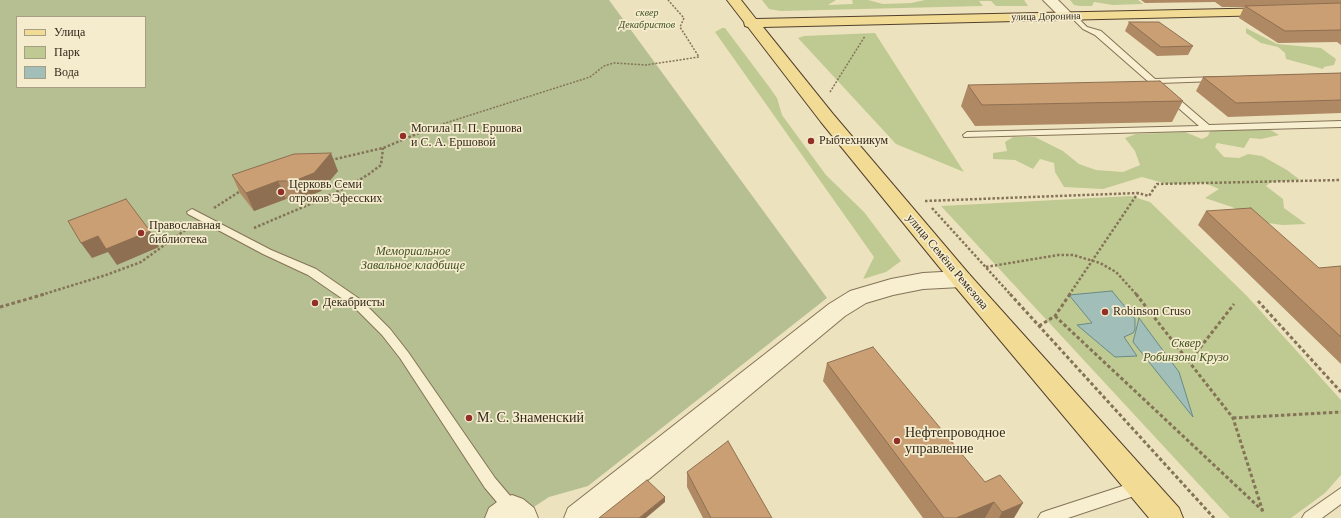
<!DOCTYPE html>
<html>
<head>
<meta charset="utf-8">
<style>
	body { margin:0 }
	#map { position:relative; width:1341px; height:518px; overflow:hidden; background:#ede2be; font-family:"Times New Roman",serif }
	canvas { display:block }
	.legend { position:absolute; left:16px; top:16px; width:130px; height:72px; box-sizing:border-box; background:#f4eccd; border:1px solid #a79e86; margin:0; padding:5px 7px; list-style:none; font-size:12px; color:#34291c }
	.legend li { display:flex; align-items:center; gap:8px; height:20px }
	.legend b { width:20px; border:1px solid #a79e86 }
</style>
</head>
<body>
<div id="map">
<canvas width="1341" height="518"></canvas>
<ul class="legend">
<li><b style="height:5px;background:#f1db95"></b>Улица</li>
<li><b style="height:11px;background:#bfca92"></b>Парк</li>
<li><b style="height:11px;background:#a1beb8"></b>Вода</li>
</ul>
</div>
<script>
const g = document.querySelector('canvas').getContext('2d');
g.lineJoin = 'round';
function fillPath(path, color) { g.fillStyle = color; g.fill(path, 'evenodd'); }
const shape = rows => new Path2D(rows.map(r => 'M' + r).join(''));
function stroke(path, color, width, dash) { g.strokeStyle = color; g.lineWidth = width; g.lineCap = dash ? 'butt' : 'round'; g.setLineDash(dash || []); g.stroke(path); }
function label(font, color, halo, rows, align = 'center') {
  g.font = font + ' "Times New Roman",serif'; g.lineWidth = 3.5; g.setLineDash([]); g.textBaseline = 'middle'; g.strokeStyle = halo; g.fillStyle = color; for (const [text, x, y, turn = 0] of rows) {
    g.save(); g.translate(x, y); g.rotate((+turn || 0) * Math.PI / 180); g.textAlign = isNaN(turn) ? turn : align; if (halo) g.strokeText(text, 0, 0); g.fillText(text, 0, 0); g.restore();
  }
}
const green = shape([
	[762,0,836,0,828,5,853,4,852,0,868,0,883,4,911,3,925,0,1024,0,1028,6,996,6,991,1,979,1,983,6,781,11,769,9],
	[1070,0,1138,0,1143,4,1113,5,1094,2,1092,6,1080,6,1074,5],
	[722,28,725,28,770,88,777,98,782,115,826,175,864,212,901,261,886,272,863,279,874,257,715,32],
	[1246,28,1277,44,1321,48,1336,59,1334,65,1324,67,1323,69,1286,59,1285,53,1278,47,1261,43,1246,33],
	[875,33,964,172,896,144,798,38,804,36],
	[1269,129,1279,135,1261,139,1250,138,1244,148,1217,143,1215,147,1224,157,1239,158,1248,154,1262,156,1287,170,1300,180,1271,182,1266,186,1283,199,1284,208,1306,224,1282,225,1261,222,1232,207,1205,198,1219,189,1205,183,1167,184,1142,177,1103,189,1064,187,1055,172,1054,163,1040,159,1033,169,1015,160,993,159,993,153,1007,151,1005,142,1013,137,1035,137,1063,151,1079,164,1096,170,1123,172,1140,165,1135,151,1125,138,1136,134,1185,132,1202,139,1208,136,1210,131],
	[1131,196,1150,202,1247,296,1341,400,1341,475,1325,493,1291,518,1230,518,941,206]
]);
const cemetery = shape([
	[0,0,609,0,827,298,588,486,549,497,517,518,0,518],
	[17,17,145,17,145,87,17,87]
]);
const water = shape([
	[1112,291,1135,319,1135,329,1133,333,1124,337,1137,356,1115,357,1077,325,1092,323,1069,295,1112,291],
	[1139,318,1179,372,1193,417,1133,342,1139,318]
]);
const pathFar2 = shape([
	[830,92,865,36],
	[433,127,590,77,604,66,614,63,646,65,699,57,680,27,684,18,668,0]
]);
const pathFar1 = shape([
	[331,160,383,148,436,126],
	[925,201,1138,193,1149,196,1157,184,1341,180],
	[214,208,242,190],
	[932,208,1011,295],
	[254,228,315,202,351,185,369,174,381,165,383,148],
	[986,267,1058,255,1073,255,1100,263,1116,272,1137,295],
	[41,295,106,275,141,262,188,228],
	[1069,295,1138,193]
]);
const path = shape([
	[1010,294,1214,518],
	[1136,294,1233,418,1263,512],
	[1258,301,1341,392],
	[0,307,45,294],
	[1055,316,1263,511],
	[1039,326,1055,316,1070,294],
	[1189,362,1234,304],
	[1233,418,1341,412]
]);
const lane = shape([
	[1071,15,1075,15,1087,27,1101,31,1155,79,1219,77,1220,79,1216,81,1160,83,1209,125,1341,121,1341,127,964,137,963,135,967,132,1199,126,1095,35,1083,29,1071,17,1071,15],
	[192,209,271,250,316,269,361,300,390,329,408,352,495,478,517,504,520,509,517,514,512,516,507,514,485,488,400,358,382,335,353,306,308,275,263,254,188,214,187,212,192,209],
	[1141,480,1146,482,1148,487,1146,492,1068,518,1038,518,1041,513,1046,511,1141,480],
	[1341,488,1341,504,1322,518,1302,518,1305,513,1341,488]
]);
const street = shape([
	[1043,0,1058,0,1074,16,1072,19,1067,20,1062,19,1043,0],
	[961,271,969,274,972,279,969,284,961,287,923,289,893,295,866,303,845,316,602,518,564,518,568,508,829,304,850,291,891,279,923,273,961,271],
	[512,495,523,499,534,508,538,518,485,518,489,508,501,499,512,495]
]);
const primary = shape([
	[727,0,741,0,756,19,1276,8,1278,11,1276,14,1271,15,763,27,833,114,969,274,1179,508,1183,518,1149,518,953,284,821,122,748,27,745,26,744,22,727,0]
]);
const wall = shape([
	[1141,0,1341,0,1341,45,1337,42,1278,43,1239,18,1244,7,1222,7,1215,2,1145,3],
	[1129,22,1193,46,1188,55,1157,56,1125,31],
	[1341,73,1341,113,1228,117,1196,91,1203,77],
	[968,85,1183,101,1172,122,975,126,961,106],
	[338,171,321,191,302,199,286,199,254,211,240,193,232,175],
	[1206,211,1319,268,1341,266,1341,364,1198,225],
	[827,363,1014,518,923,518,823,381],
	[687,472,772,518,703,518,687,487]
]);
const shadedWall = shape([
	[331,153,338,171,321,191,302,199,294,181],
	[278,181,286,199,254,211,246,193],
	[150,231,159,247,117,265,108,252,92,258,81,243,98,236],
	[665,497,665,502,646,518,639,518],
	[994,502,985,518,956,518],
	[1023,503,1014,518,999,518,1002,512]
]);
const building = shape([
	[1341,3,1341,30,1285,31,1245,6,1341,3],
	[1129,22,1159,22,1193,46,1161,47,1129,22],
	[1341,73,1341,100,1236,103,1203,77,1341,73],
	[1160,81,1183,101,982,105,968,85,1160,81],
	[331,153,314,173,294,181,278,181,246,193,232,175,294,154,331,153],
	[126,199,150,231,106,249,98,236,81,243,68,221,126,199],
	[1251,208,1319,268,1341,266,1341,337,1206,211,1251,208],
	[873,347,985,482,1000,475,1023,503,1002,512,994,502,956,518,944,518,827,363,873,347],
	[728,441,772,518,711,518,687,472,728,441],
	[647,480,665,497,639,518,599,518,647,480]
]);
const markers = [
	[403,136,4,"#923028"],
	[811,141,4,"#923028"],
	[281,192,4,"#923028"],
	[141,233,4,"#923028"],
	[315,303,4,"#923028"],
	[1105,312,4,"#923028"],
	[469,418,4,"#923028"],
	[897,441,4,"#923028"]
];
const farParknames = [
	["сквер",647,13],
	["Декабристов",647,25]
];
const farStreetnames = [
	["улица Доронина",1046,17,-1]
];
const poiNames = [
	["Могила П. П. Ершова",411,129],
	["и С. А. Ершовой",411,143],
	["Рыбтехникум",819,141],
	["Церковь Семи",289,185],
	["отроков Эфесских",289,199],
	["Православная",149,226],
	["библиотека",149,240],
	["Декабристы",323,303],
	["Robinson Cruso",1113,312]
];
const parkNames = [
	["Мемориальное",413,252],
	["Завальное кладбище",413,266],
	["Сквер",1186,344],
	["Робинзона Крузо",1186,358]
];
const streetNames = [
	["улица Семёна Ремезова",947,262,50]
];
const nearPoinames = [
	["М. С. Знаменский",477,418],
	["Нефтепроводное",905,433],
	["управление",905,449]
];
fillPath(green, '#bfca92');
fillPath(cemetery, '#b6bf92');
fillPath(water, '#a1beb8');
stroke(water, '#698b86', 1);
stroke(lane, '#847357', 2);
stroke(street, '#847357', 2);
stroke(primary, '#52402c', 2);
stroke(pathFar2, '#847357', 1.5, [2, 1.5]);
stroke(pathFar1, '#847357', 2.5, [2.5, 2]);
stroke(path, '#847357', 3, [3.5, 2.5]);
fillPath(lane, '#f8efd1');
fillPath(street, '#f8efd1');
fillPath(primary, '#f1db95');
fillPath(wall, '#af8964');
fillPath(shadedWall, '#8e6f51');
fillPath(building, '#cb9f74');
stroke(building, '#8e6f51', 1);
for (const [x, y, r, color] of markers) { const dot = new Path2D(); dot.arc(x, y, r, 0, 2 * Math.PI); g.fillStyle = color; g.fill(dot); stroke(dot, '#f4eccd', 1.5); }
label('italic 10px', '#415022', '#f4eccd', farParknames);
label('10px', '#34291c', '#f4eccd', farStreetnames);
label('12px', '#34291c', '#f4eccd', poiNames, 'left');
label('italic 12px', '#415022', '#f4eccd', parkNames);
label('12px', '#34291c', '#f4eccd', streetNames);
label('14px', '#34291c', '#f4eccd', nearPoinames, 'left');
</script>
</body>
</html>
